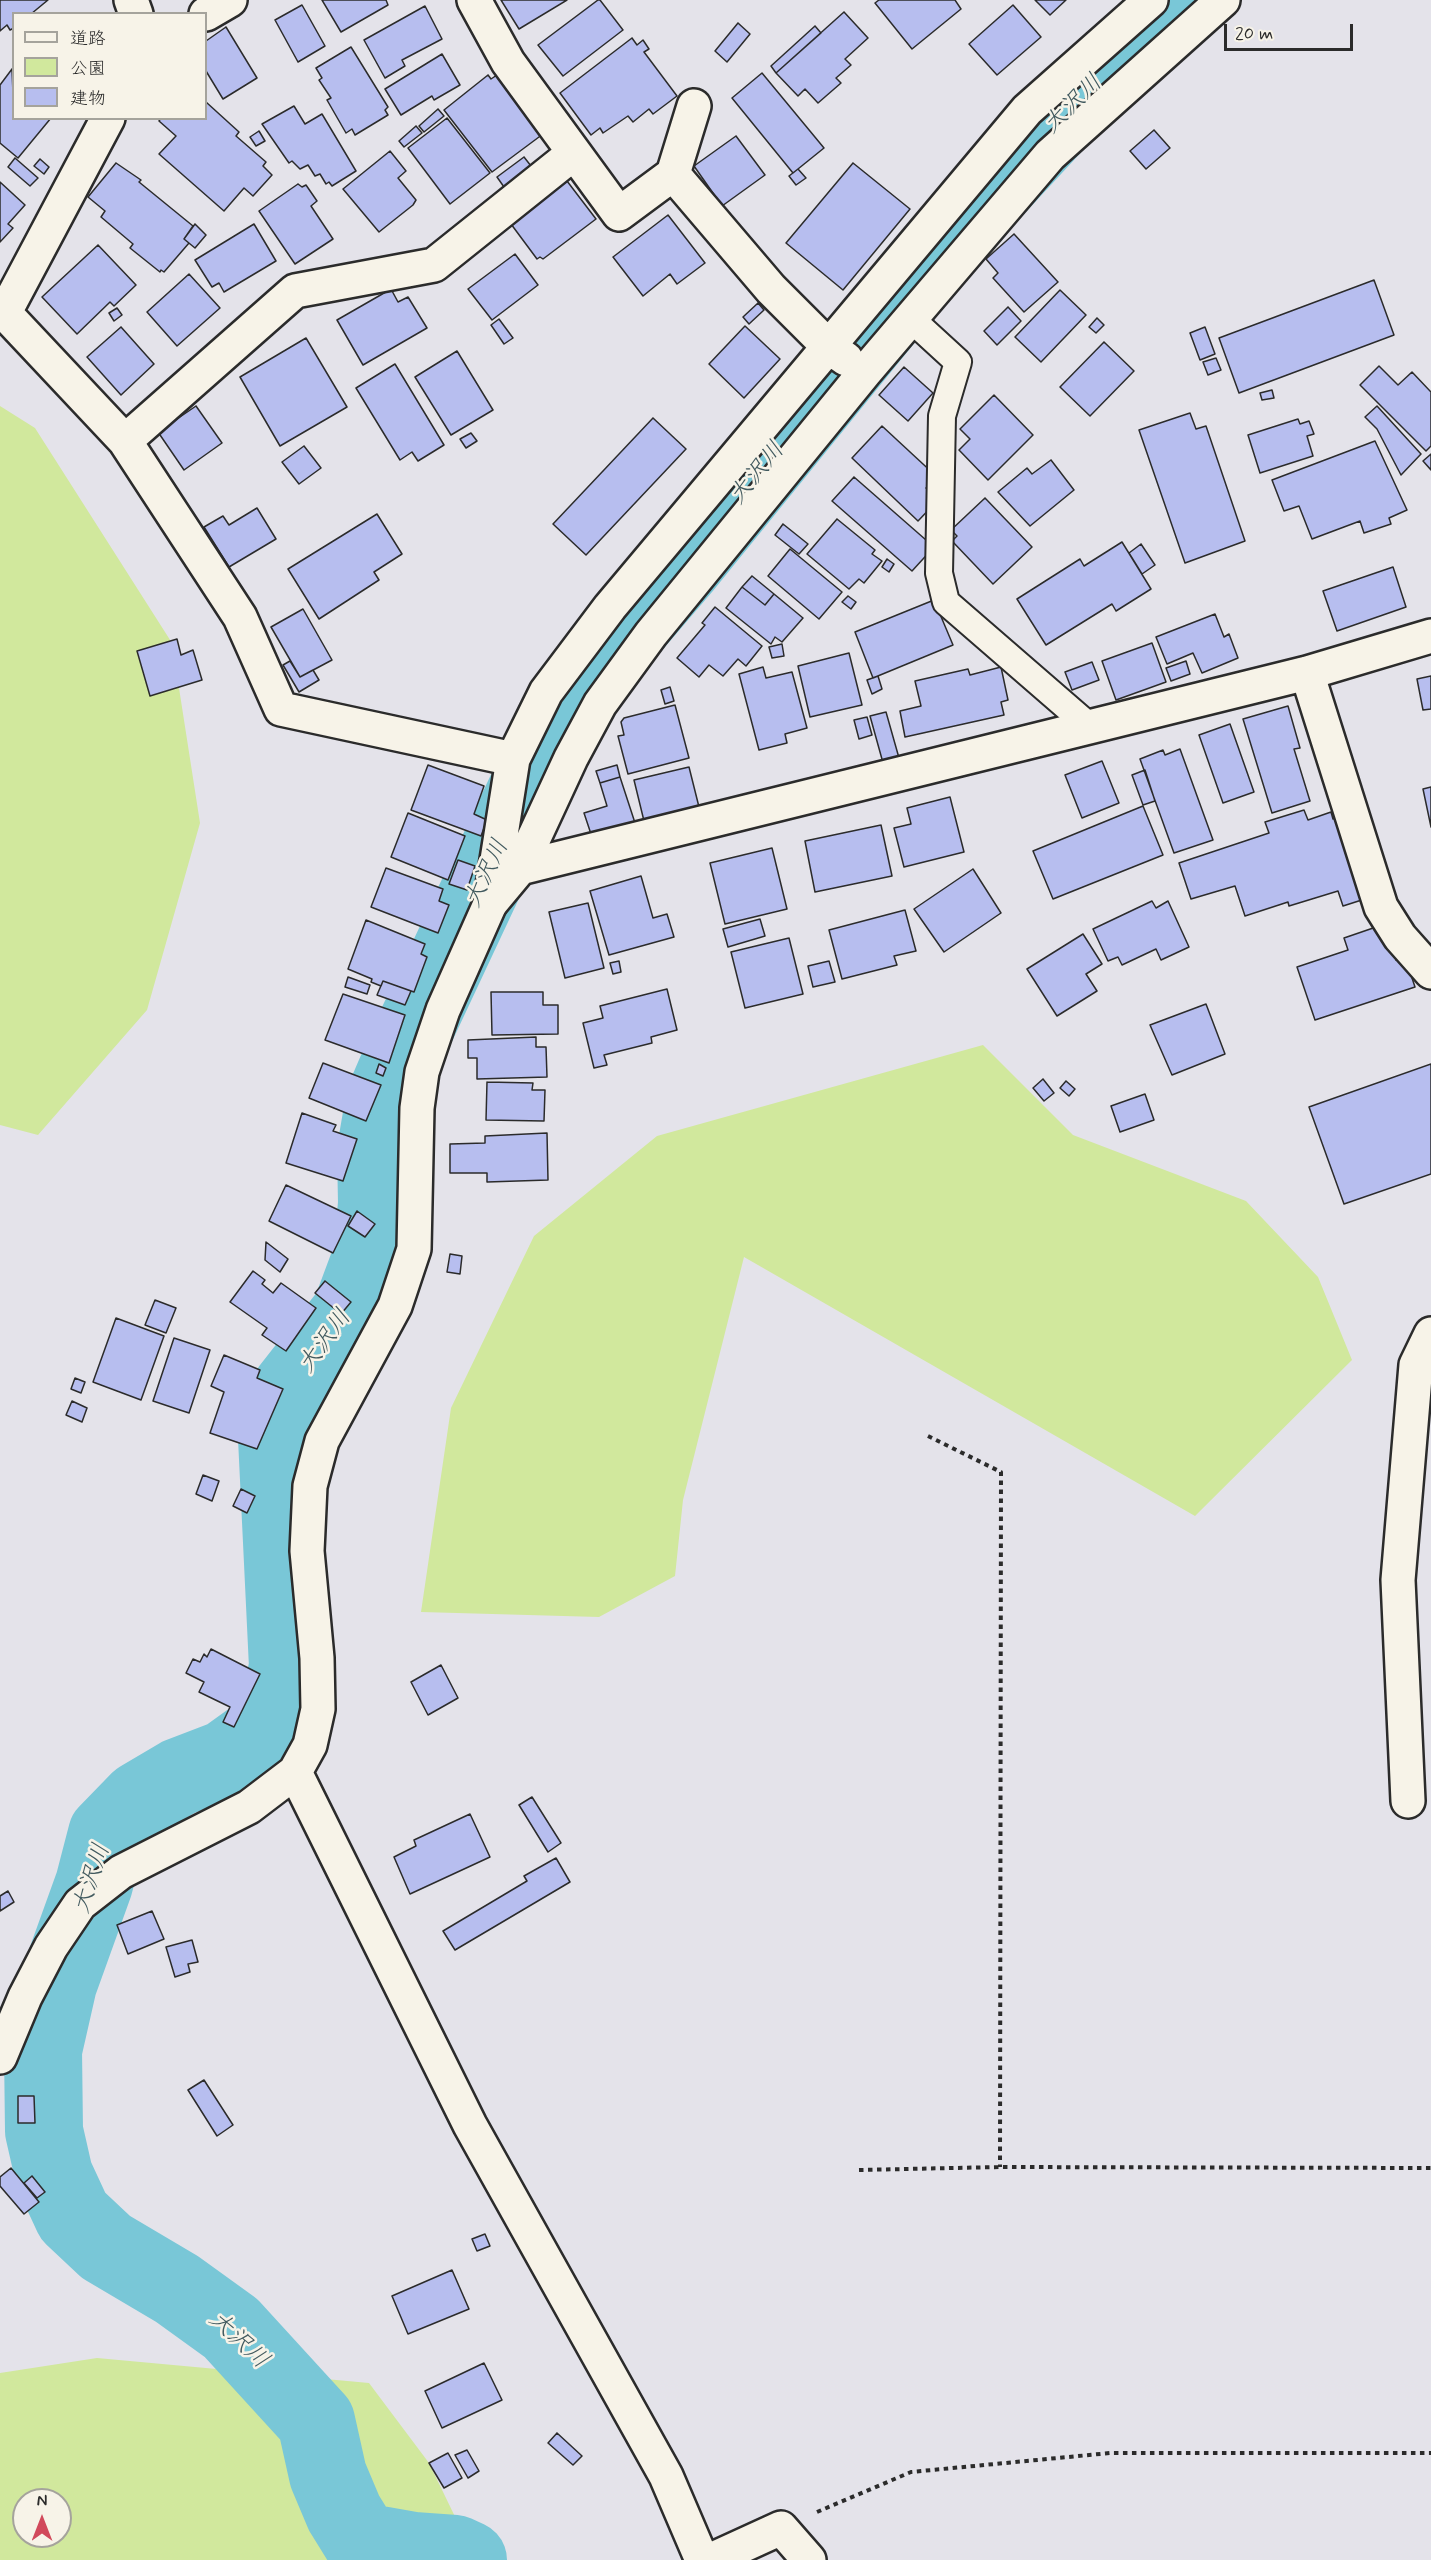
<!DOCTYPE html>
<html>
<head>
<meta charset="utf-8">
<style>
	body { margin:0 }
	#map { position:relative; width:1431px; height:2560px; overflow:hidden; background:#e4e3ea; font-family:Mynerve,"Klee One",sans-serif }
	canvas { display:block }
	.legend { position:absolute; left:12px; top:12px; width:195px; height:108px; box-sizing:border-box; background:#f7f3e8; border:2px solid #a5a39c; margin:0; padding:8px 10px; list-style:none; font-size:18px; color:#2b2b2b }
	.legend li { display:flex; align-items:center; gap:12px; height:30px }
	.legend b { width:30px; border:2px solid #a5a39c }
	.north { position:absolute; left:12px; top:2488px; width:60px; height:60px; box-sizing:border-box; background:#f7f3e8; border:2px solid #a5a39c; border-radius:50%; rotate:0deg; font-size:16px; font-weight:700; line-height:24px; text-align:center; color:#2b2b2b }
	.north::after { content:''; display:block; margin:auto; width:21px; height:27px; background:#d1495b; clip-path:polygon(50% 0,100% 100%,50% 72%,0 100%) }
	.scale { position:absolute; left:1224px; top:24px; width:129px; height:27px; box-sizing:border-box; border:3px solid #2b2b2b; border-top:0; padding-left:8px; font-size:18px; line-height:21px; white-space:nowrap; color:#2b2b2b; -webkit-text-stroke:4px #f7f3e8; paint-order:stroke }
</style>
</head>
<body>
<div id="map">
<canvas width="1431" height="2560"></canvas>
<ul class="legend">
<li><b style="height:8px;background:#f7f3e8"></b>道路</li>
<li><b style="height:16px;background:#d1e89d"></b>公園</li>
<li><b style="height:16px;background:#b7beef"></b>建物</li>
</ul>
<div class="north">N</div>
<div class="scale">20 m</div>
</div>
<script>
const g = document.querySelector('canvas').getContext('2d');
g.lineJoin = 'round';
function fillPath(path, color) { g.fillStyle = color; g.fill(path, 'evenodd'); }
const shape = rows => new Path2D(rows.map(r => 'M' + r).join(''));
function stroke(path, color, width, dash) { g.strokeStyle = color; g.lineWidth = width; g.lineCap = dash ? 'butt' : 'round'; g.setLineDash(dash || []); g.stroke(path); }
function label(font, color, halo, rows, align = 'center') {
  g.font = font + ' Mynerve,"Klee One",sans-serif'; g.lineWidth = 5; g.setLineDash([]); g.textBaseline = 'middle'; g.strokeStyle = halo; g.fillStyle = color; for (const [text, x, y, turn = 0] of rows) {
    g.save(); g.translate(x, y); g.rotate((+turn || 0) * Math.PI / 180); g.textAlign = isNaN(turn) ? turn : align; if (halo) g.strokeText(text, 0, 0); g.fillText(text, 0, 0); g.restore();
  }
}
const green = shape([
	[0,406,35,428,172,643,200,823,147,1010,38,1135,0,1125],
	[983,1045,1073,1135,1246,1201,1318,1277,1352,1360,1195,1516,744,1257,683,1500,675,1576,599,1617,421,1612,451,1408,534,1236,657,1136],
	[97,2358,369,2383,429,2463,476,2560,0,2560,0,2373],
	[24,2500,60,2500,60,2536,24,2536]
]);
const river = shape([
	[468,2560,455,2554,413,2551,362,2542,344,2513,328,2475,316,2421,231,2328,177,2289,106,2247,73,2216,54,2175,44,2131,43,2050,58,1984,94,1884,107,1834,140,1800,179,1777,226,1759,276,1723,288,1667,277,1438,290,1390,351,1312,373,1253,377,1203,376,1150,385,1098,412,1035,546,749,600,663,683,566,957,229,1069,108,1184,0]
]);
const building = shape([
	[0,0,48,0,31,14,14,14,14,28,10,30,7,25,0,31,0,0],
	[322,0,386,0,388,5,341,32,322,0],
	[501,0,567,0,519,29,501,0],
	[598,0,600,0,623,30,563,76,538,45,598,0],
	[879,0,955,0,961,9,912,49,875,3,879,0],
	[1035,0,1066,0,1050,15,1035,0],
	[302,5,325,46,298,62,275,20,302,5],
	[1013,5,1041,37,997,75,969,44,1013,5],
	[425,6,442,39,402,60,405,66,385,78,364,40,425,6],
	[844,12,868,38,845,59,851,65,836,78,841,83,818,103,805,89,798,96,776,73,844,12],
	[738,23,750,34,727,62,715,51,738,23],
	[815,26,821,33,776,73,771,66,815,26],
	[226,27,257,78,223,99,206,71,206,41,226,27],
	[632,38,637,45,643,40,649,49,644,52,677,96,653,114,649,109,633,122,628,116,603,133,600,128,591,135,560,93,632,38],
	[351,47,388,107,385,110,388,115,355,135,352,129,346,133,327,100,331,98,319,80,322,78,316,68,351,47],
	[442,54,460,85,434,100,432,96,401,115,385,89,442,54],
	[12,69,14,118,51,118,18,158,0,143,0,85,12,69],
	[762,73,824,148,793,173,732,98,762,73],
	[488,75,491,79,497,75,543,134,492,172,444,110,488,75],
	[206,102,239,132,236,136,266,162,263,166,272,175,253,196,244,188,224,211,159,154,176,136,159,121,161,118,206,118,206,102],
	[294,106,305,124,322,114,356,171,332,186,329,182,326,184,320,174,315,176,308,165,300,169,292,161,289,163,262,124,294,106],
	[438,109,444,116,424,132,419,126,438,109],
	[447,118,490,173,450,204,408,148,447,118],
	[416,126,422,133,404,147,399,141,416,126],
	[1154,130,1170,148,1146,169,1130,151,1154,130],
	[259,131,265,141,256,146,250,137,259,131],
	[736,136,765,175,722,206,694,166,736,136],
	[390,151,406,171,398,178,416,200,413,205,379,232,343,189,390,151],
	[524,157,531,166,504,187,497,177,524,157],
	[15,158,38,178,30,186,8,167,15,158],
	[40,159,49,167,44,174,34,166,40,159],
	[116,163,141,180,139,182,193,226,184,239,189,243,164,272,161,270,160,272,130,248,133,244,101,217,105,211,88,197,116,163],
	[853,163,910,209,843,290,786,243,853,163],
	[798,169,806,178,796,185,789,176,798,169],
	[567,181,596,219,543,259,540,257,537,259,511,224,567,181],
	[0,182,25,205,8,224,13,228,0,242,0,182],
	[298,184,302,187,306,185,317,201,311,206,333,239,295,264,259,211,298,184],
	[668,215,705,263,677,284,670,274,643,296,613,257,668,215],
	[195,224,206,235,195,248,184,239,195,224],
	[254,224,276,261,224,292,219,283,212,287,195,260,254,224],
	[1014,234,1058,282,1024,312,993,278,998,273,986,259,1014,234],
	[98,245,136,285,114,306,110,302,77,334,42,297,98,245],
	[515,254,538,285,492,320,468,289,515,254],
	[189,274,220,308,177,346,147,312,189,274],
	[1374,280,1394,335,1239,393,1219,338,1374,280],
	[391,289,398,302,408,297,427,328,363,365,337,320,391,289],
	[1060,290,1086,315,1041,362,1015,337,1060,290],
	[758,303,764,310,749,324,743,317,758,303],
	[1008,307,1021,321,997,345,984,331,1008,307],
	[117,308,122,315,114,321,109,313,117,308],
	[1097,318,1104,325,1096,333,1089,327,1097,318],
	[499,319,513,338,504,344,491,325,499,319],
	[745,326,780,359,744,398,709,364,745,326],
	[121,327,154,364,121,395,87,357,121,327],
	[1205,327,1215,354,1200,360,1190,333,1205,327],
	[306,338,347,407,280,446,240,377,306,338],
	[1104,342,1134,371,1090,416,1060,387,1104,342],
	[457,351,493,410,451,435,415,377,457,351],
	[1216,358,1221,370,1208,375,1203,362,1216,358],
	[395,364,444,445,418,461,412,452,400,460,356,388,395,364],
	[1379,366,1398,385,1412,372,1431,392,1431,446,1426,451,1360,385,1379,366],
	[904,367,933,393,908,421,879,395,904,367],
	[1272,390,1274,398,1262,400,1260,393,1272,390],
	[994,395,1033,435,988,480,959,450,970,439,960,429,994,395],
	[196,406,222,443,184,470,158,432,196,406],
	[1377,406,1421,454,1401,475,1377,429,1365,417,1377,406],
	[1190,413,1196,429,1206,426,1245,541,1185,563,1139,430,1190,413],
	[653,418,686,449,586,555,553,524,653,418],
	[1298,419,1300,424,1309,421,1314,434,1307,436,1313,456,1260,473,1248,435,1298,419],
	[882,426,937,477,926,488,938,500,918,521,852,458,882,426],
	[471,433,477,441,466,448,460,439,471,433],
	[1375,441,1407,510,1389,518,1391,524,1364,533,1360,521,1312,539,1299,506,1284,511,1272,480,1375,441],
	[304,446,321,468,299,484,282,462,304,446],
	[1431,454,1431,470,1423,461,1431,454],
	[1051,460,1074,490,1030,526,998,492,1027,468,1032,474,1051,460],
	[854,477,934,547,912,571,832,501,854,477],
	[985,498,1032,547,993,584,952,541,957,536,951,530,985,498],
	[257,508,276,539,229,567,204,527,223,516,229,525,257,508],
	[377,514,402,554,374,572,379,580,319,619,288,569,377,514],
	[837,519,875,550,872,554,882,561,864,583,859,579,849,589,807,554,837,519],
	[783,524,808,544,799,554,775,535,783,524],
	[1122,542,1151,589,1116,611,1112,604,1046,645,1017,599,1080,559,1084,566,1122,542],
	[1141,544,1155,565,1142,574,1129,553,1141,544],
	[790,549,842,592,819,619,768,576,790,549],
	[887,559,894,564,889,572,882,567,887,559],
	[1393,567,1406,607,1337,631,1323,591,1393,567],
	[752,576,774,594,765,605,742,587,752,576],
	[742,587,765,605,774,594,803,618,782,642,775,637,771,644,726,608,742,587],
	[848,596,856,602,851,609,842,602,848,596],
	[934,600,953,645,873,678,855,632,934,600],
	[715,607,762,646,746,666,738,659,723,676,709,665,699,677,677,658,705,625,702,623,715,607],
	[303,609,332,660,300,677,271,627,303,609],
	[1215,614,1224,637,1229,634,1238,658,1202,673,1193,653,1167,664,1156,637,1215,614],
	[177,639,181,655,193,650,202,680,150,696,137,651,177,639],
	[1152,643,1166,682,1116,700,1102,661,1152,643],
	[782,644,784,656,772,658,769,647,782,644],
	[849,653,862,705,810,717,798,666,849,653],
	[290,661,300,677,313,670,319,680,299,692,283,665,290,661],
	[1186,661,1190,674,1171,681,1166,668,1186,661],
	[1092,662,1099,680,1072,690,1065,672,1092,662],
	[763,667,766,678,792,672,807,728,785,734,787,743,759,750,739,674,763,667],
	[1001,667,1008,700,1001,702,1004,715,905,737,900,711,921,706,915,681,968,669,970,675,1001,667],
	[878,676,882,689,872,694,867,680,878,676],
	[1431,676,1431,709,1423,710,1417,679,1431,676],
	[670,687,674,701,665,704,661,690,670,687],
	[675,705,689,758,628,774,618,736,624,735,621,722,624,718,675,705],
	[1288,706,1300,748,1294,749,1310,801,1272,813,1243,719,1288,706],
	[886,712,901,765,885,770,870,716,886,712],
	[867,717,872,735,859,739,854,720,867,717],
	[1230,724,1254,792,1223,803,1199,735,1230,724],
	[1180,749,1213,840,1174,853,1140,759,1163,750,1165,755,1180,749],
	[1102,761,1119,803,1082,818,1065,775,1102,761],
	[428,765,484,786,474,814,487,820,481,836,411,810,428,765],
	[617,765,620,777,600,783,596,771,617,765],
	[689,767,699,807,644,821,634,780,689,767],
	[1145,770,1155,801,1143,805,1132,775,1145,770],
	[620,777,637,829,594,843,584,813,607,806,600,783,620,777],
	[1431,787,1431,827,1423,789,1431,787],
	[950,797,964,852,904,867,894,828,911,824,907,808,950,797],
	[1143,806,1163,855,1053,899,1033,851,1143,806],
	[1304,810,1308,820,1331,812,1333,819,1342,816,1368,898,1343,906,1338,891,1289,906,1288,902,1245,916,1235,886,1191,899,1179,863,1269,833,1265,822,1304,810],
	[408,813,465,836,448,880,391,857,408,813],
	[881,825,892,876,815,892,805,841,881,825],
	[772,848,787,909,725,924,710,863,772,848],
	[458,860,475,866,467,890,449,884,458,860],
	[386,868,443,889,439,901,449,905,438,933,371,907,386,868],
	[973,869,1001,913,944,952,914,909,973,869],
	[641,876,653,918,667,914,674,937,609,955,590,891,641,876],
	[1152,901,1156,908,1168,901,1189,947,1161,960,1156,949,1122,965,1118,957,1108,961,1093,929,1152,901],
	[588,903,604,968,565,978,549,912,588,903],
	[905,910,916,951,894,956,897,965,842,979,829,930,905,910],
	[760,919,765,936,728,947,723,929,760,919],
	[366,920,425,944,421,954,427,957,414,992,383,981,381,986,371,982,372,979,348,969,366,920],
	[1379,926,1388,937,1396,960,1405,957,1415,987,1315,1020,1297,967,1348,950,1344,938,1379,926],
	[1083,934,1102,964,1086,974,1097,991,1057,1016,1027,969,1083,934],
	[789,938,803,994,745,1008,731,952,789,938],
	[619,961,621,972,613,974,610,963,619,961],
	[829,961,835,982,813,987,808,966,829,961],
	[348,977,370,985,367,994,345,987,348,977],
	[383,981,411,991,405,1005,377,995,383,981],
	[667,989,677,1030,651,1037,652,1043,604,1055,607,1065,594,1068,583,1023,603,1018,600,1006,667,989],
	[491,992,543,992,543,1005,558,1005,558,1034,492,1035,491,992],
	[343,994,405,1015,389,1063,325,1040,343,994],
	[1206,1004,1225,1054,1172,1075,1150,1025,1206,1004],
	[536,1037,536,1047,546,1047,547,1077,477,1079,477,1058,468,1058,468,1040,536,1037],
	[323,1063,381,1085,366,1121,309,1098,323,1063],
	[379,1064,386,1068,383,1076,376,1073,379,1064],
	[1431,1064,1431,1174,1344,1204,1309,1107,1431,1064],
	[1043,1079,1054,1093,1044,1101,1033,1088,1043,1079],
	[1066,1081,1075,1089,1069,1096,1060,1088,1066,1081],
	[487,1082,533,1083,532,1090,545,1090,544,1121,486,1120,487,1082],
	[1145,1094,1154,1120,1120,1132,1111,1106,1145,1094],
	[302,1113,336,1125,333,1131,357,1139,343,1181,286,1163,302,1113],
	[547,1133,548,1180,487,1182,487,1173,450,1173,450,1144,485,1143,485,1136,547,1133],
	[286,1185,351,1216,333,1253,269,1221,286,1185],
	[357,1211,375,1224,365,1237,348,1226,357,1211],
	[266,1242,288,1259,280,1272,265,1260,266,1242],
	[450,1254,462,1256,460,1274,447,1272,450,1254],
	[253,1271,265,1280,262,1284,273,1293,281,1283,316,1308,286,1351,262,1335,267,1328,230,1302,253,1271],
	[325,1281,351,1302,341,1314,315,1293,325,1281],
	[155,1300,176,1308,166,1333,145,1325,155,1300],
	[116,1318,164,1336,141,1400,93,1382,116,1318],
	[174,1338,210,1350,189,1413,153,1401,174,1338],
	[224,1355,260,1370,257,1378,283,1389,257,1449,210,1433,224,1392,211,1386,224,1355],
	[75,1378,85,1382,81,1393,71,1389,75,1378],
	[72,1401,87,1408,82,1422,66,1415,72,1401],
	[203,1475,219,1481,212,1501,196,1494,203,1475],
	[241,1489,255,1496,247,1513,233,1506,241,1489],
	[211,1649,260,1674,234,1727,223,1722,230,1707,199,1692,204,1682,186,1673,193,1659,200,1662,204,1654,207,1657,211,1649],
	[441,1665,458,1698,428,1715,411,1682,441,1665],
	[532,1797,561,1843,548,1852,519,1805,532,1797],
	[470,1814,490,1857,410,1894,394,1857,416,1846,414,1840,470,1814],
	[556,1858,570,1882,455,1950,443,1931,527,1881,524,1876,556,1858],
	[8,1891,14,1902,0,1911,0,1896,8,1891],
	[152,1911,164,1939,128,1954,117,1925,152,1911],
	[192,1940,198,1962,188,1964,190,1972,175,1977,166,1947,192,1940],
	[204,2080,233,2125,217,2136,188,2090,204,2080],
	[18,2096,34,2096,35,2123,18,2123,18,2096],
	[11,2168,39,2202,24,2214,0,2186,0,2177,11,2168],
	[32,2176,45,2192,37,2198,24,2183,32,2176],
	[485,2234,490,2246,477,2251,472,2239,485,2234],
	[452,2270,469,2309,408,2334,392,2296,452,2270],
	[484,2363,502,2400,442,2428,425,2391,484,2363],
	[557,2433,582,2456,573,2465,548,2443,557,2433],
	[467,2450,479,2471,468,2478,455,2455,467,2450],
	[448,2453,462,2478,444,2488,429,2463,448,2453]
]);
const path = shape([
	[928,1436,1001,1472,1000,2167],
	[859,2170,1000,2167,1431,2168],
	[817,2512,911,2472,1110,2453,1431,2453]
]);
const service = shape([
	[910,318,958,362,942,416,939,573,946,602,1089,726]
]);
const minor = shape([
	[131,0,136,14],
	[474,0,508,62,619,214,673,174,694,106],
	[206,14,230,0],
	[673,174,771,289,829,347,846,359],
	[0,308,125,441,240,617,281,709,513,759],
	[5,312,108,118],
	[125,441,295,291,434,265,574,153],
	[1307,673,1381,907,1400,937,1431,972],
	[520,868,1307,673,1431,636],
	[490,904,520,868,571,758,600,704,651,634,865,372,1050,155,1223,0],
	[490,904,513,759,546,692,610,607,1027,110,1151,0],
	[1408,1801,1398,1580,1416,1365,1431,1334],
	[711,2560,781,2528,809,2560]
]);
const tertiary = shape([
	[295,1772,470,2125,666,2476,702,2560],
	[0,2057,25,1997,51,1947,80,1904,121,1872,249,1807,295,1772,310,1745,318,1709,317,1658,307,1551,310,1486,322,1441,395,1306,414,1249,417,1108,422,1072,443,1010,490,904]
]);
const waterNames = [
	["大沢川",1074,105,-45],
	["大沢川",758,474,-51],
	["大沢川",488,874,-65],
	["大沢川",326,1342,-54],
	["大沢川",93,1879,-72],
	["大沢川",238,2341,43]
];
fillPath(green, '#d1e89d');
stroke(river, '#79c7d7', 78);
fillPath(building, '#b7beef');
stroke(building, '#2b2b2b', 1.5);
stroke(service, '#2b2b2b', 30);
stroke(minor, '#2b2b2b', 38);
stroke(tertiary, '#2b2b2b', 38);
stroke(path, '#2b2b2b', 4, [4.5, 4.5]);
stroke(service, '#f7f3e8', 26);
stroke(minor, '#f7f3e8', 33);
stroke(tertiary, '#f7f3e8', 33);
label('italic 24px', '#425a5f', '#f7f3e8', waterNames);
</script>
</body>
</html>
